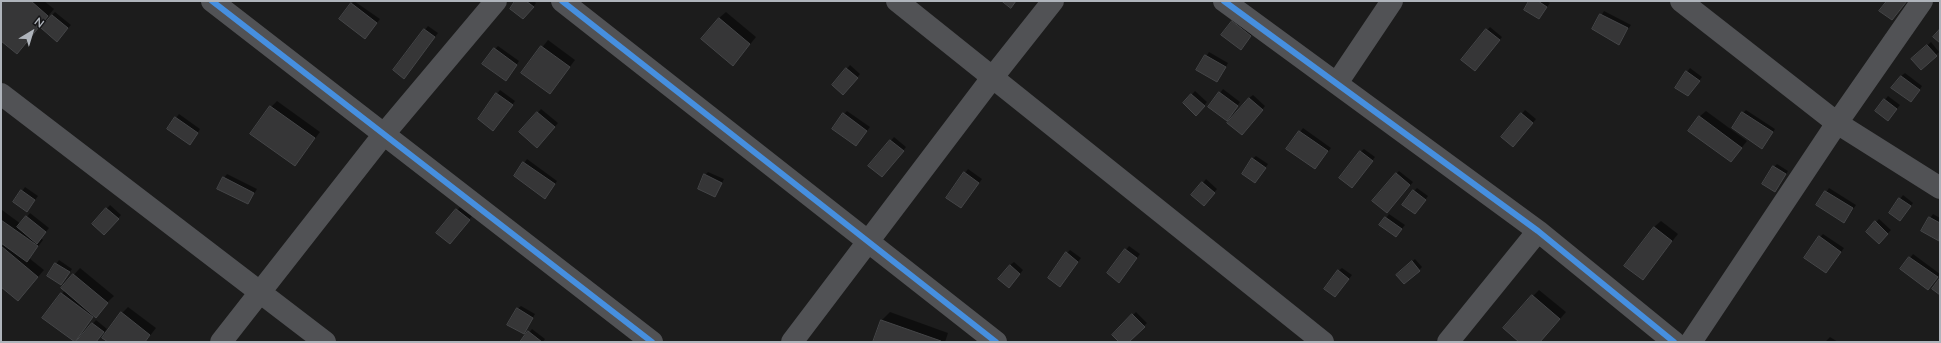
<!DOCTYPE html>
<style>
body{margin:0}
#map{position:relative;width:1941px;height:343px;overflow:hidden;background:#1c1c1c;font-family:Lato,sans-serif}
canvas{display:block}
.frame{position:absolute;inset:0;border:2px solid #afb4bb;pointer-events:none}
.north{position:absolute;left:12px;top:12px;width:40px;height:40px;-webkit-text-stroke:3px #161618;paint-order:stroke;rotate:38deg;font-size:11px;font-weight:700;line-height:16px;text-align:center;color:#afb4bb}
.north::after{content:'';display:block;margin:auto;width:14px;height:18px;background:#afb4bb;clip-path:polygon(50% 0,100% 100%,50% 72%,0 100%)}
</style>
<div id="map">
<canvas width="1941" height="343"></canvas>
<div class="frame"></div>
<div class="north">N</div>
</div>
<script>
const ctx = document.querySelector('canvas').getContext('2d');
ctx.lineJoin = 'round';
function paint(path, color) {
  ctx.fillStyle = color;
  ctx.fill(path, 'evenodd');
}
function stroke(path, color, width, dash) {
  ctx.strokeStyle = color;
  ctx.lineWidth = width;
  ctx.lineCap = dash ? 'butt' : 'round';
  ctx.setLineDash(dash || []);
  ctx.stroke(path);
}
paint(new Path2D(`
 M1,1h43l10,8 -31,37 -22,-7z
 M354,1l26,18 -12,15 -17,-30z
 M517,1h17l2,2 -9,12z
 M1530,1h16l4,2 -11,15z
 M1604,11l27,14 -12,18 -26,-14z
 M55,12l16,13 -11,12 -8,-22z
 M726,12l30,25 -17,21 -20,-40z
 M1236,19l18,13 -10,13 -12,-23z
 M428,26l10,7 -31,41 -13,-4z
 M1490,27l12,10 -24,29 9,-36z
 M548,40l27,20 -25,33 -28,-20z
 M1931,42l8,10 -18,16 -5,-12z
 M498,46l21,15 -10,15 -14,-27z
 M1209,52l19,11 -8,14 -22,-8z
 M850,65l10,9 -13,16 -14,-5z
 M1690,68l12,9 -14,18 -1,-23z
 M1905,73l17,13 -8,12 -13,-22z
 M1223,89l17,13 -10,14 -10,-23z
 M500,90l15,11 -18,25v-32z
 M1195,91l12,11 -11,12 -12,-11z
 M1253,95l12,11 -20,25 4,-33z
 M1888,96l12,9 -9,11 -14,-6z
 M277,101l43,31 -25,33 -24,-58z
 M541,109l17,14 -17,20 -20,-11z
 M1525,110l11,9 -20,24 -14,-6z
 M1746,110l29,19 -13,19 -19,-35z
 M847,111l23,16 -11,14 -15,-27z
 M1706,111l41,30 -16,20 -32,-44z
 M179,114l21,15 -7,11 -25,-12z
 M1303,128l28,20 -16,20 -27,-20z
 M894,137l12,10 -21,26 -16,-7z
 M1364,149l11,8 -23,30 8,-35z
 M1256,156l12,8 -13,18 -3,-23z
 M527,159l30,22 -9,13 -33,-18z
 M1777,164l11,7 -13,20 -1,-24z
 M968,169l14,10 -21,28 -14,-10z
 M1399,171l14,11 -23,27 6,-35z
 M708,172l16,7 -9,17 -10,-21z
 M227,174l30,15 -9,14 -24,-25z
 M1206,179l11,10 -10,12 -4,-18z
 M25,187l13,9 -11,15 -13,-9z
 M1417,188l11,8 -10,14 -4,-19z
 M1829,188l27,17 -9,13 -29,-13z
 M1903,195l10,8 -13,17 -10,-7z
 M110,205l11,10 -14,16 -14,-7z
 M460,207l12,9 -19,23 -15,-6z
 M2,210l19,14 9,-11 19,15 -8,10 2,2 -14,18 15,12 -26,30 -17,-14v-39l3,-3 -3,-2z
 M1389,214l16,11 -9,11 -15,-11z
 M1933,214l7,4 -1,22 -17,-10z
 M1879,219l12,11 -12,12 -12,-10z
 M1661,221l17,13 -35,44 11,-51z
 M1823,234l21,14 -18,24 -6,-35z
 M1129,246l11,8 -18,24 4,-28z
 M1070,250l11,8 -21,27 7,-32z
 M1913,254l27,20 -9,11 -29,-16z
 M1415,259l7,8 -3,3 -19,2z
 M59,260l13,9 -11,15 -13,-8z
 M1014,262l9,8 -11,14 -2,-19z
 M80,268l34,28 -20,19 -19,25 -13,-46 3,-4 -3,-2z
 M1342,268l10,7 -14,18v-22z
 M1539,290l27,22 -26,30h-19l12,-46z
 M521,306l14,8 -11,19 -7,-24z
 M128,307l28,21 -11,14h-36l13,-29z
 M890,312l58,21 -3,9h-71l8,-22z
 M1136,312l11,11 -19,19h-8l-7,-7z
 M96,320l11,9 -12,13h-18z
 M532,329l13,10 -2,3h-22z
 M1830,337l8,5h-13z`), '#0007');
const building = new Path2D(`
 M1,1h30l17,15 -31,38 -16,-13z
 M515,1h11l8,6 -11,12 -13,-10z
 M1002,1h14l-5,7z
 M1529,1h9l9,6 -8,12 -15,-9z
 M1887,1h20l-15,19 -13,-9z
 M351,3l26,20 -12,16 -26,-20z
 M1600,14l28,14 -9,17 -27,-16z
 M52,15l16,13 -11,14 -16,-14z
 M719,18l31,26 -17,22 -32,-27z
 M1232,21l19,15 -10,14 -20,-15z
 M424,29l11,8 -31,42 -11,-9z
 M1486,29l14,11 -25,31 -14,-11z
 M1940,29v14l-7,-6z
 M1927,45l10,11 -16,14 -10,-11z
 M541,46l29,21 -20,27 -29,-21z
 M494,48l23,17 -11,16 -24,-17z
 M1205,55l21,12 -9,15 -21,-12z
 M846,68l12,10 -15,17 -11,-10z
 M1686,71l14,10 -12,15 -13,-8z
 M1901,76l19,14 -9,12 -20,-14z
 M1219,92l19,14 -11,15 -19,-14z
 M496,93l17,12 -20,26 -15,-12z
 M1191,94l14,12 -9,10 -13,-13z
 M1249,98l14,12 -21,25 -15,-12z
 M1884,99l13,10 -9,12 -13,-10z
 M270,106l45,32 -20,28 -45,-32z
 M537,112l18,15 -18,21 -18,-16z
 M1742,112l31,20 -11,17 -30,-21z
 M843,113l24,18 -11,15 -24,-17z
 M1521,113l12,10 -20,24 -12,-10z
 M1699,116l43,32 -11,14 -43,-31z
 M175,117l23,16 -8,12 -23,-16z
 M1299,131l29,20 -13,18 -29,-20z
 M890,140l14,11 -22,26 -14,-11z
 M1360,151l13,10 -21,27 -13,-10z
 M1252,158l14,10 -11,15 -13,-9z
 M523,162l32,22 -10,15 -31,-23z
 M1773,166l13,8 -11,18 -13,-8z
 M964,172l15,11 -18,25 -15,-10z
 M1396,173l14,12 -23,28 -15,-12z
 M704,174l18,9 -7,14 -17,-8z
 M223,177l31,16 -6,11 -31,-15z
 M1202,182l13,11 -11,13 -13,-11z
 M21,190l14,10 -8,12 -14,-10z
 M1413,190l13,10 -11,14 -13,-9z
 M1825,191l28,17 -9,15 -28,-18z
 M1899,198l12,8 -11,15 -11,-8z
 M106,208l13,11 -15,16 -12,-11z
 M456,209l14,11 -20,24 -14,-11z
 M26,216l20,16 -9,12 -20,-17z
 M1385,217l17,12 -6,8 -17,-12z
 M1929,217l11,6 -1,18 -18,-10z
 M1,220l37,26 -11,16 -26,-19z
 M1875,221l13,13 -9,10 -13,-12z
 M1654,227l18,14 -29,39 -19,-14z
 M1819,236l22,16 -15,21 -22,-15z
 M1,246l37,31 -20,24 -17,-14z
 M1125,249l12,9 -18,25 -12,-10z
 M1066,252l12,10 -18,25 -12,-9z
 M1909,257l29,20 -10,13 -28,-21z
 M1412,261l8,10 -16,13 -8,-9z
 M55,263l15,9 -9,13 -14,-9z
 M1010,265l10,9 -11,14 -11,-9z
 M1338,270l11,9 -14,18 -11,-8z
 M73,274l35,29 -12,15 -35,-30z
 M1940,278v17l-8,-6z
 M61,293l32,24 -18,25 -33,-24z
 M1532,295l28,24 -20,23h-21l-16,-14z
 M517,308l16,10 -9,16 -17,-9z
 M121,312l29,23 -5,7h-37l-6,-4z
 M1132,314l13,13 -16,15h-10l-7,-7z
 M881,320l60,21v1h-68z
 M92,323l12,9 -8,10h-20z
 M528,331l14,11h-22z`);
paint(building, '#363637');
stroke(building, '#454648', 1);
stroke(new Path2D(`
 M212,1l440,341
 M562,1l434,341
 M897,1l426,341
 M1224,1l314,230 136,111
 M1681,1l156,122 103,65
 M1337,83l55,-82
 M1,94l324,248
 M221,342l163,-208 112,-133
 M792,342l200,-264 61,-77
 M1448,342l90,-111
 M1691,342l146,-219 85,-122`), '#515255', 22);
stroke(new Path2D(`
 M212,1l440,341
 M562,1l434,341
 M1224,1l314,230 136,111`), '#468fdf', 6);
</script>
